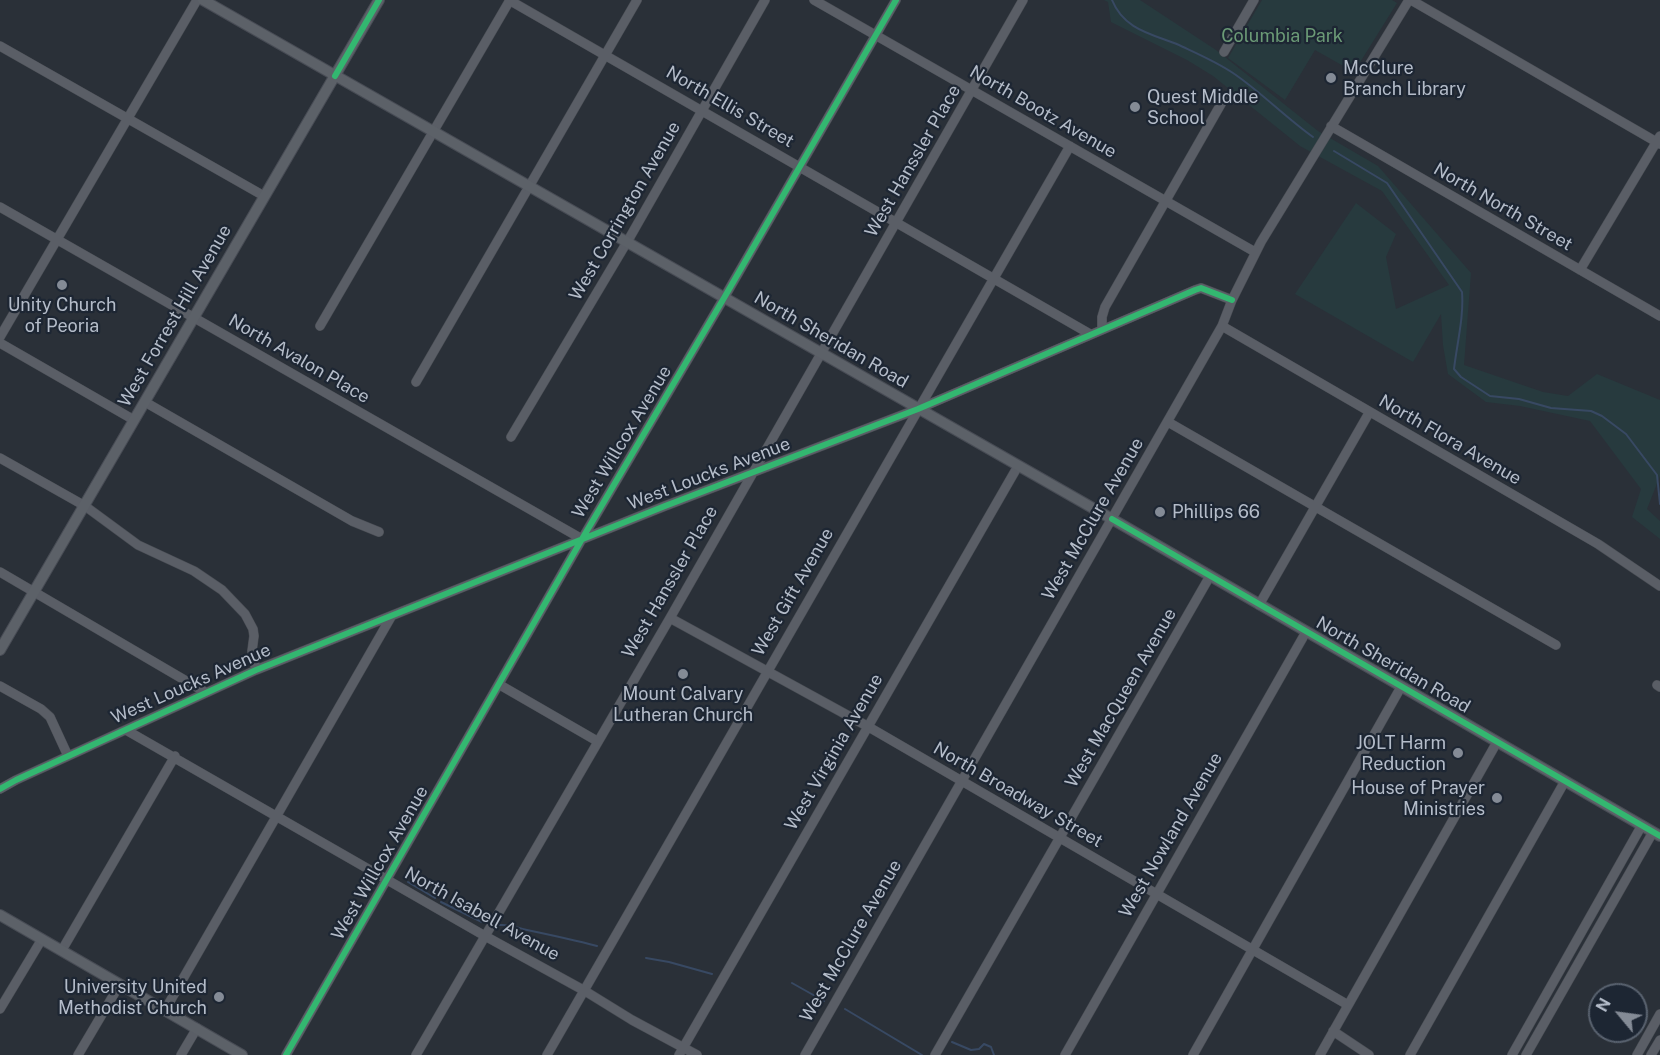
<!DOCTYPE html>
<style>
body{margin:0}
#map{position:relative;width:1660px;height:1055px;overflow:hidden;background:#2a3038;font-family:"Public Sans",sans-serif}
canvas{display:block}
.north{position:absolute;left:1588px;top:983px;width:60px;height:60px;box-sizing:border-box;background:#1d2633;border:2px solid #59626f;border-radius:50%;rotate:299deg;font-size:16px;font-weight:700;line-height:24px;text-align:center;color:#b4bcc9}
.north::after{content:'';display:block;margin:auto;width:21px;height:27px;background:#848b96;clip-path:polygon(50% 0,100% 100%,50% 72%,0 100%)}
</style>
<div id="map">
<canvas width="1660" height="1055"></canvas>
<div class="north">N</div>
</div>
<script>
const ctx = document.querySelector('canvas').getContext('2d');
ctx.lineJoin = 'round';
function paint(path, color) {
  ctx.fillStyle = color;
  ctx.fill(path, 'evenodd');
}
function stroke(path, color, width, dash) {
  ctx.strokeStyle = color;
  ctx.lineWidth = width;
  ctx.lineCap = dash ? 'butt' : 'round';
  ctx.setLineDash(dash || []);
  ctx.stroke(path);
}
function drawText(font, color, halo, rows, align = 'center') {
  ctx.font = font + ' "Public Sans",sans-serif';
  ctx.lineWidth = 4.5;
  ctx.setLineDash([]);
  ctx.textBaseline = 'middle';
  ctx.strokeStyle = halo;
  ctx.fillStyle = color;
  for (const [text, x, y, turn = 0] of rows) {
    ctx.save();
    ctx.translate(x, y);
    ctx.rotate((+turn || 0) * Math.PI / 180);
    ctx.textAlign = isNaN(turn) ? turn : align;
    if (halo) ctx.strokeText(text, 0, 0);
    ctx.fillText(text, 0, 0);
    ctx.restore();
  }
}
paint(new Path2D(`
 M1104,0h36l76,50 102,81 60,35 93,107 -7,92 79,27 25,4 29,-22 63,26v76l-13,33 13,12v18l-28,-22 9,-28 -51,-68 -70,-15 -34,-4 -38,-28 -5,-29 -2,-31 -28,48 -118,-68 61,-91 40,31 -10,23 10,52 53,-24 -67,-94 -82,-45 -87,-70 -26,-16 -76,-38 -3,-20z
 M1262,0h130l5,3 -43,69 -39,-22 -30,50 -57,-42z`), '#273a3e');
stroke(new Path2D(`
 M1112,0c12,30 40,34 67,45 17,8 38,17 54,28 28,19 52,44 80,64
 M1334,151l53,32 75,109c2,25 -5,51 -8,77l7,8 29,19 29,3 32,9 40,3 11,5 24,18 31,41 3,29
 M408,882l27,16
 M441,902l41,20
 M500,925c13,-1 16,3 27,5 24,5 47,10 70,16
 M646,958l23,4 43,12
 M792,983l32,18
 M845,1009l77,46
 M952,1042l19,8 8,-1 5,-5 7,3 3,8`), '#384963', 2);
const minor = new Path2D(`
 M509,0l581,334
 M814,0l441,252
 M1411,0l249,144
 M0,46l264,150
 M1224,52l30,-52
 M1331,126l329,190
 M0,207l582,332
 M1580,270l80,-134
 M320,326l190,-326
 M1222,326l376,218 62,42
 M1102,329v-12l3,-10 120,-210
 M0,337l197,-337
 M0,343l134,77
 M416,382l221,-382
 M145,402l207,119 27,11
 M1168,422l388,223
 M511,437l119,-200 135,-237
 M0,458l85,48 53,39 56,26 28,19 23,24 8,15 1,7 -2,15 4,19
 M0,572l205,120
 M1259,605l110,-192
 M670,618l197,108 481,279
 M500,685l97,56
 M1657,685l3,2
 M0,686l41,23 9,8 18,39
 M126,730l359,206 100,55 47,29 65,35
 M0,789l16,-9 240,-110 409,-164 253,-97 277,-119 6,-2 31,12
 M62,950l113,-194
 M0,1009l42,-70
 M165,1010l226,-393
 M1333,1031l36,24
 M78,1055l42,-71
 M181,1055l16,-27
 M286,1055l296,-516 142,-241 172,-298
 M416,1055l254,-437 353,-618
 M547,1055l523,-909
 M679,1055l339,-589
 M805,1055l417,-729 10,-26 29,-58 148,-242
 M935,1055l275,-479
 M1065,1055l241,-423
 M1193,1055l208,-368
 M1320,1055l177,-313
 M1410,1055l155,-274
 M1512,1055l130,-230
 M1526,1055l127,-223
 M1637,1055l23,-41
 M1651,1055l9,-15`);
const major = new Path2D(`
 M203,0l909,519 548,317
 M0,650l379,-650
 M0,915l242,140`);
stroke(minor, '#484c53', 10);
stroke(major, '#484c55', 12);
stroke(minor, '#5a5e66', 9);
stroke(major, '#5c6168', 10);
stroke(new Path2D(`
 M335,76l44,-76
 M1112,519l548,317
 M0,789l16,-9 240,-110 409,-164 253,-97 277,-119 6,-2 31,12
 M286,1055l296,-516 142,-241 172,-298`), '#33b770', 6);
for (const [x, y, r, color] of [
 [1331,78,6,"#848b96"],
 [1135,107,6,"#848b96"],
 [62,285,6,"#848b96"],
 [1160,512,6,"#848b96"],
 [683,674,6,"#848b96"],
 [1458,753,6,"#848b96"],
 [1497,798,6,"#848b96"],
 [219,997,6,"#848b96"]
]) {
  const dot = new Path2D();
  dot.arc(x, y, r, 0, 2 * Math.PI);
  ctx.fillStyle = color;
  ctx.fill(dot);
  stroke(dot, '#1d2633', 2);
}
drawText('18px', '#6b9a76', '#1d2633', [
 ["Columbia Park",1282,36]
]);
drawText('18px', '#b4bcc9', '#1d2633', [
 ["McClure",1343,68],
 ["Branch Library",1343,89],
 ["Quest Middle",1147,97],
 ["School",1147,118],
 ["Unity Church",62,305,"center"],
 ["of Peoria",62,326,"center"],
 ["Phillips 66",1172,512],
 ["Mount Calvary",683,694,"center"],
 ["Lutheran Church",683,715,"center"],
 ["JOLT Harm",1446,743,"right"],
 ["Reduction",1446,764,"right"],
 ["House of Prayer",1485,788,"right"],
 ["Ministries",1485,809,"right"],
 ["University United",207,987,"right"],
 ["Methodist Church",207,1008,"right"]
], 'left');
drawText('18px', '#b4bcc9', '#1d2633', [
 ["North Ellis Street",730,107,30],
 ["North Bootz Avenue",1043,112,30],
 ["West Hanssler Place",913,161,-60],
 ["North North Street",1503,207,30],
 ["West Corrington Avenue",625,211,-60],
 ["West Forrest Hill Avenue",175,316,-60],
 ["North Sheridan Road",831,340,30],
 ["North Avalon Place",299,359,30],
 ["North Flora Avenue",1450,440,30],
 ["West Willcox Avenue",622,442,-59],
 ["West Loucks Avenue",709,474,-21],
 ["West McClure Avenue",1093,519,-60],
 ["West Hanssler Place",670,582,-60],
 ["West Gift Avenue",793,592,-60],
 ["North Sheridan Road",1393,665,30],
 ["West Loucks Avenue",191,684,-24],
 ["West MacQueen Avenue",1121,698,-60],
 ["West Virginia Avenue",834,752,-60],
 ["North Broadway Street",1018,795,30],
 ["West Nowland Avenue",1171,835,-60],
 ["West Willcox Avenue",380,863,-60],
 ["North Isabell Avenue",482,914,29],
 ["West McClure Avenue",851,941,-60]
]);
</script>
